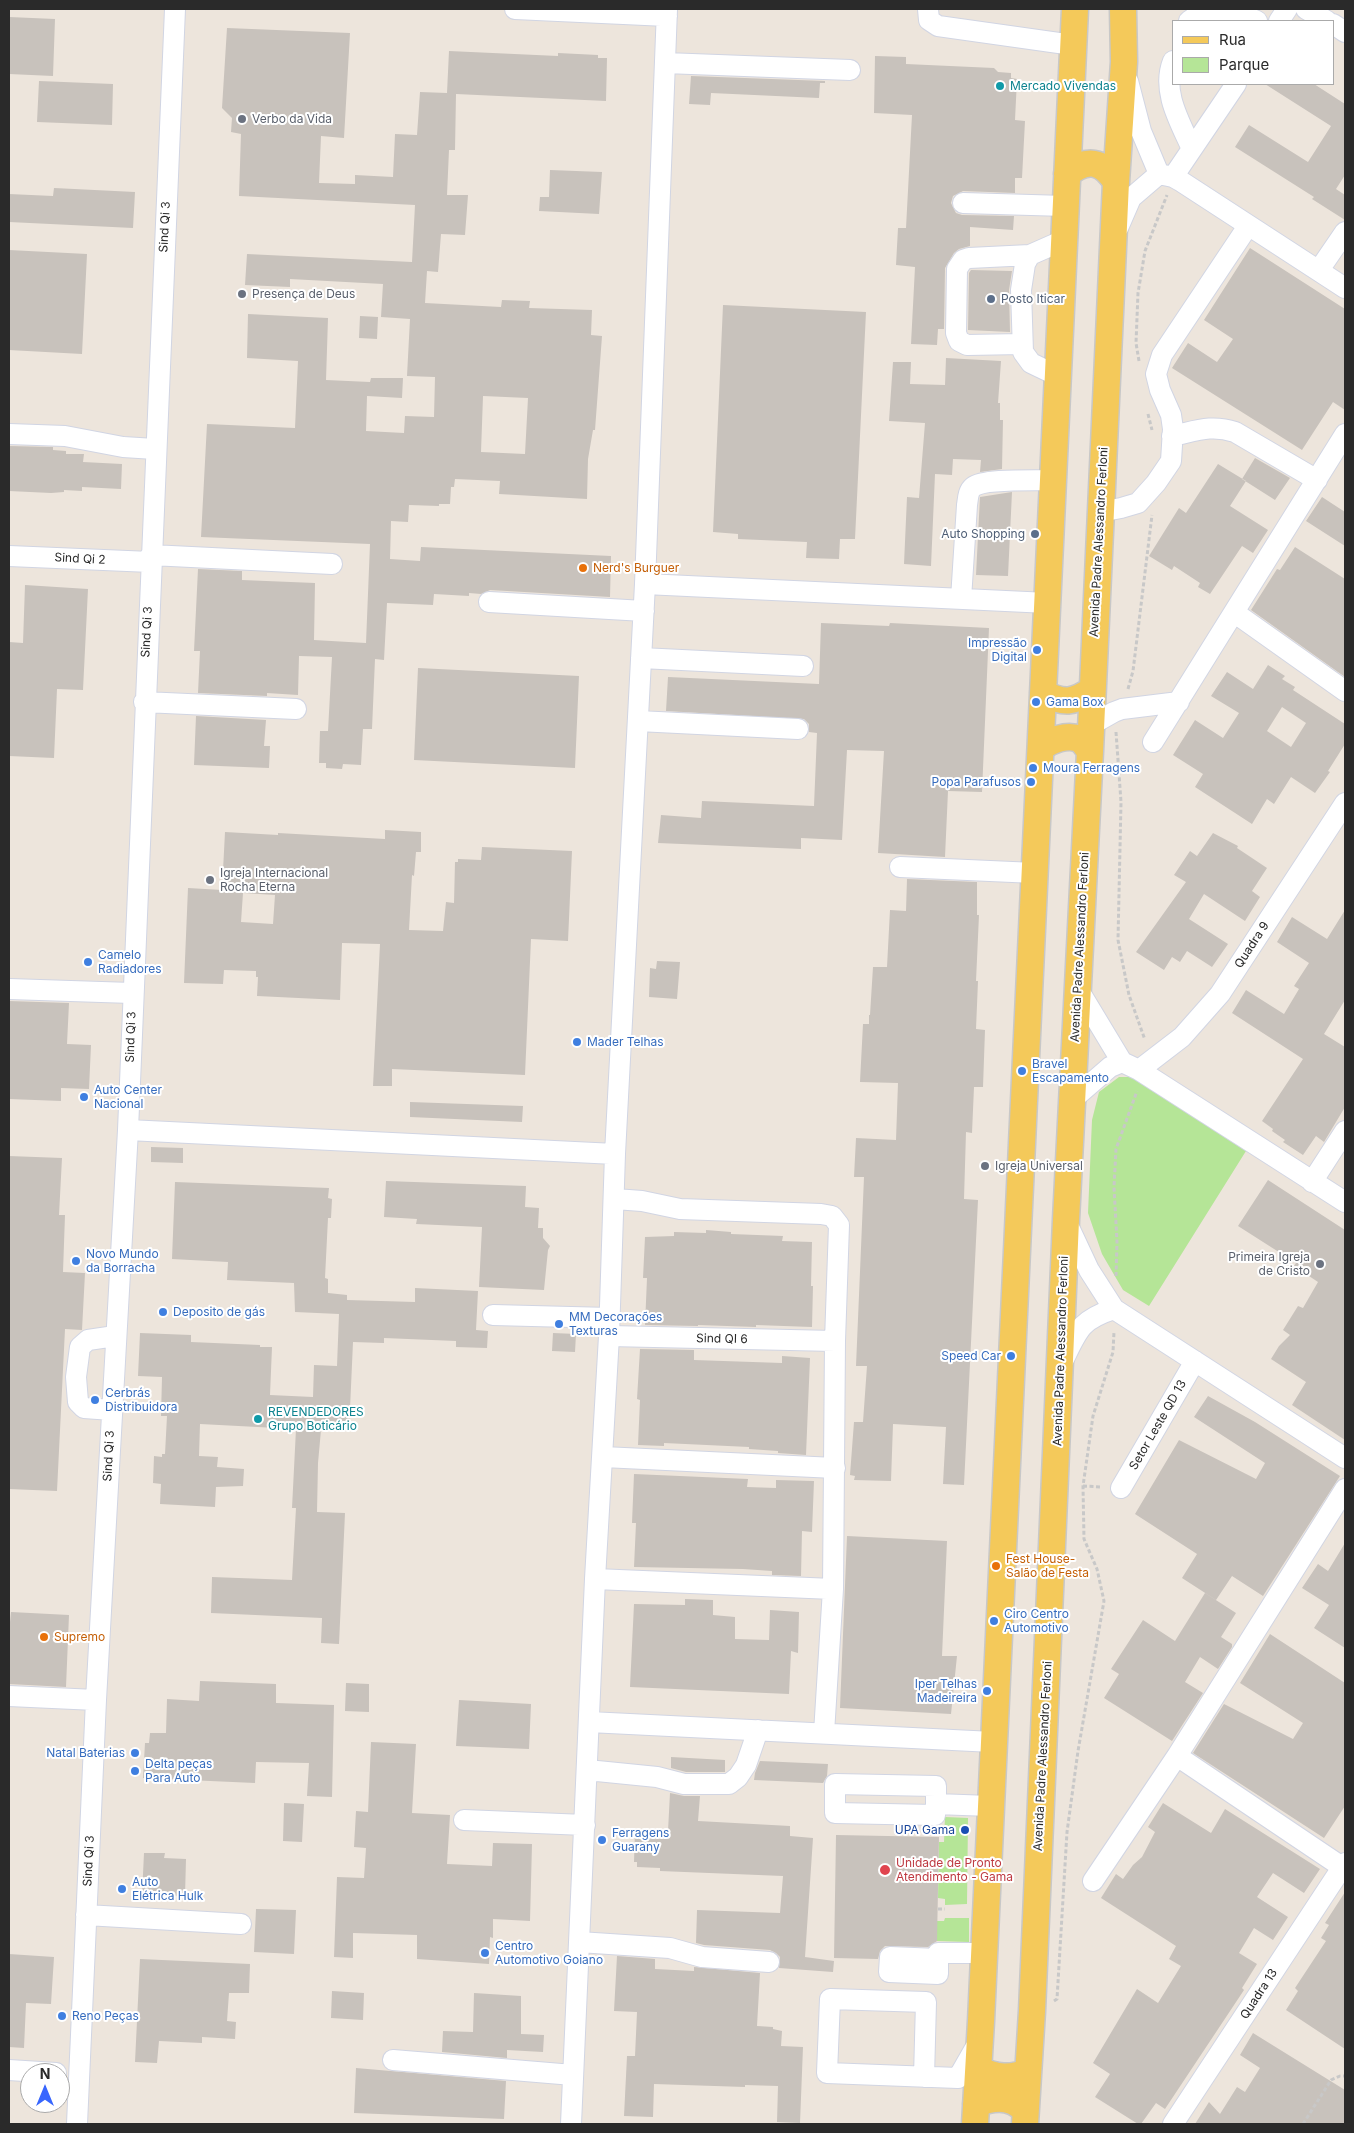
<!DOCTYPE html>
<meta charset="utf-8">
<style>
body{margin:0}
#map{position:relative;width:1354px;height:2133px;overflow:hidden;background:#ede5dc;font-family:Inter,sans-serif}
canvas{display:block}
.frame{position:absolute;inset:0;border:10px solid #2a2a2a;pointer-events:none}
.legend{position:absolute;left:1172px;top:20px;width:162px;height:65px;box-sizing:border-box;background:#fff;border:1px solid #aaa;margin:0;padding:6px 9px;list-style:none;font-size:15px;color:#2a2a2a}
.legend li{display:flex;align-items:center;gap:10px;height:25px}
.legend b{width:25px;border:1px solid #aaa}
.north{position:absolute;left:20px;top:2063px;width:50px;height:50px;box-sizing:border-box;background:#fff;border:1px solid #aaa;border-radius:50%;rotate:0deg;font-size:14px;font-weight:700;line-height:20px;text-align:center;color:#2a2a2a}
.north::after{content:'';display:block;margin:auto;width:18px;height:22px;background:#3866fe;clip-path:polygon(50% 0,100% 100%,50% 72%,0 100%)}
</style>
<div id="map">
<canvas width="1354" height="2133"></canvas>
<div class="frame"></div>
<ul class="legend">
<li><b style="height:6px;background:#f4c95a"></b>Rua</li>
<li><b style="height:14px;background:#b5e597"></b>Parque</li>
</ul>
<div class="north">N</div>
</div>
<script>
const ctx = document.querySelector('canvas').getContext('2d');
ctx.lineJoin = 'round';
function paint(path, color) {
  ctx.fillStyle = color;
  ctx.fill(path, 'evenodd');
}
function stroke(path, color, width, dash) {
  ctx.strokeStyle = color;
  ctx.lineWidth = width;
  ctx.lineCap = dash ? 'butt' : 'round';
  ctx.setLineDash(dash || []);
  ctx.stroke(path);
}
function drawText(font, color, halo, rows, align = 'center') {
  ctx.font = font + ' Inter,sans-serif';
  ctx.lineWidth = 4;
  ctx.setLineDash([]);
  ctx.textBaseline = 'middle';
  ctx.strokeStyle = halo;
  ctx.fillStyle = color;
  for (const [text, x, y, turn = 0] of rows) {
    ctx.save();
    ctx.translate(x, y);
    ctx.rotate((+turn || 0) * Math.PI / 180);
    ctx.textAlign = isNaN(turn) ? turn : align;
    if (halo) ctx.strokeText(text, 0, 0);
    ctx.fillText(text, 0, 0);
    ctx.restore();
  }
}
paint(new Path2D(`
 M1119,1077h13l114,74 -97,155 -26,-16 -21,-36 -14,-41 4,-93 7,-28z
 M945,1817l23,1 -1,86 -22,1v-6l-7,-1 1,-56h5z
 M945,1918h24v24l-32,-1v-20h7z`), '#b5e597');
paint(new Path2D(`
 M9,17l46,2 -2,57 -44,-2z
 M227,28l123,5 -6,105 -23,-2 -2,47 36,1v-9l38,2 2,-43 22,1 3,-43 27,1 2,-42 109,5v-3l40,2v3h9l-1,43 -150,-7 -1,56h-6l-2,45h21l-3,40 -24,-1 -3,38 -11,-1 -2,32 76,4 1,-7 28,1 -1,7 63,2 -1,25 11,1 -7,94h-2l-5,29 -1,40 -88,-5 1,-13 -45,-2 -1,8h-3l-1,17h-11v2l-30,-1 -1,17 -17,-1 -1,38 30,2 1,-14 190,9 -1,41 -120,-7 -9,4 -12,-1v3l-35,-2 -1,11 -46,-2 -3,57 -9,-1 -3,70h-9l-2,36 -18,-1 -1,5 -16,-1v-5h-7l1,-32h8l4,-74 -33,-1 -1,39 -31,-2v3l-69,-3 2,-42h-6l4,-82 44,2v9l73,3 -1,57 52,3 4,-99 -169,-7 6,-113 88,4 3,-67 -51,-3 1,-44 80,4 -2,62 44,2 1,-4h32l-1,20 -35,-2 -1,35 38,2 1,-17 29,1 1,-40 -28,-1 3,-57 -29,-2 2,-33 -93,-5v8l-45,-2 2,-31 165,8 3,-57 -176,-9 2,-62 -10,-2 1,-14 -10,-10zM483,396l45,2 -3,56 -44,-2z
 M875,56l31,1v7l88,4 4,4 13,1v5l6,1 -2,41 10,1 -3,57h-7v15l-52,-2 -10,5 -2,7 5,10 6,2 52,1 -1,14 -43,-3v19l-11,3 -5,4 -9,15 -1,61h-6l-1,16 -26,-1 4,-77 -19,-2 2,-37h8l6,-113 -38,-2z
 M691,76l134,5v2h-5l-1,15 -108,-5 -1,12 -21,-1z
 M39,81l74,3 -1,41 -75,-3z
 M1265,84h49l31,20v71l-9,14 9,6v25l-33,-21 2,-2 -79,-50 14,-22 59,37 23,-36z
 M550,170l52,2 -3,42 -60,-3 1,-14h9z
 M54,188l81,4 -2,36 -124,-6v-28l44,2z
 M1250,248l95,61v101l-12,-8 -31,48 -130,-82 16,-25 29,19 16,-23 -29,-19z
 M9,250l78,4 -5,100 -73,-4z
 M971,270l41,1 -3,19 1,42 -42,-2 1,-57z
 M723,305l143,7 -11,227h-15l-1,20 -33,-1 1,-16 -69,-3v-5l-25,-2z
 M360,316l18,1 -1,22 -18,-1z
 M946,358l55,3 -3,42h2v17h3l-1,49 -22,3 1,-12 -28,-1 -1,16 -17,-1 -4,92 -27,-2 3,-67 12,1 6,-75 -36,-2 4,-59h18l-1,22 35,1z
 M9,446l44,1v3l13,1v3h18l-1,8 39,2 -1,25 -39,-2v4l-18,-1v2l-13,1 -42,-2z
 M1255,458l35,20 -15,22 -33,-21z
 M1218,464l28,17 -16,25 38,24 -15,23 -11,-7 -32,48 -12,-7 2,-4 -26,-17 -2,4 -23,-14 30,-48 7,5z
 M1012,492l-4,84 -32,-1 4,-78z
 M1322,497l23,15v34l-39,-25z
 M1295,547l50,32v98l-94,-67 26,-41 3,1z
 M25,585l63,4 -5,101 -26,-1 -3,69 -45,-2v-114l14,1z
 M821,623l68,3 1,-3 99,5 -7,164 -34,-1 -3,66 -67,-4 6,-102 -37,-1 -5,90 -41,-2v11l-143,-6 3,-28 40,3 1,-17 112,5 3,-73 -8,-1v-8l-5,-5 -138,-8 2,-34 151,7z
 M1268,665l17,11 -3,3 13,8 -2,3 52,34v20l-17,27 2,1 -15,21 -24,-16 -17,27 -7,-5 -15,25 -57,-37 8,-13 -30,-19 22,-35 28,18 16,-25 -28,-17 16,-24 26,17zM1282,707l24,16 -15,24 -24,-16z
 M418,668l161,8 -4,92 -161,-8z
 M196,716l70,4 -2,26h6l-1,22 -75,-3z
 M385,830l36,2v20h-5l-2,24 -2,-1 -3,55 34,1 3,-29 8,1 1,-41h3v-3l23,1 1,-13 90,4 -4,90 -37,-2 -6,136 -133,-6v17h-19l7,-142 -38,-1 -2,57 -83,-4 1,-19h-2v-6l-32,-1 -1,14 -39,-1 4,-95 34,2 3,-58 53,3v-2l107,6zM243,893l32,2 -2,29 -32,-2z
 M1213,833l25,13 -1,2 30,20 -15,23 8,6 -15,24 -41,-27 -15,25 39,25 -16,23 -25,-16 -7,11 -8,-5 -8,13 -28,-18 50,-70 -12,-7 16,-24 7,5z
 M907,879l70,3v33h2l-3,66h2l-2,48 9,1 -2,57h-9l-2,46 -6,-1 -2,67 14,1 -14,285 -21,-1 3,-57 -53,-3 -2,57 -37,-1 1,-4 -5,-1 4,-53h9l4,-56h-11l8,-189h-10l2,-39 40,2 2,-57 -38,-1 3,-58h6v-9h1l3,-48h14l3,-57 16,1z
 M1345,910v90l-21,34 21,13v60l-21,35 -8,-6 -13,19 -20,-13 2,-2 -13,-9 1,-2 -11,-8 41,-62 -71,-46 14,-23 38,24 15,-25 -5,-3 15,-23 -32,-21 15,-25 35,22z
 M657,961l23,1 -3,37 -28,-2 1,-29 6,1z
 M9,1001l60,2 -2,41 24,1 -2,44 -28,-1v13l-52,-2z
 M410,1102l113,4 -1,16 -112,-5z
 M151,1147l32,1v15l-32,-1z
 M9,1156l53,2 -3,57h6l-2,57 22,1 -3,57 -17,-1 -8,162 -48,-2z
 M1268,1180l77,50v210l-53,-35 14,-23 -35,-23 8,-13 11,-11 -7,-5 15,-24 5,2 15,-26 -24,-16 2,-3 -58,-37z
 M386,1181l140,5 -1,21 14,1 -1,20h5v10l7,8 -2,4 -4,40 -65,-3 3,-60 -66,-3 1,-5 -33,-2z
 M175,1182l154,6 -1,10 4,1 -1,19h-3l-3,60 3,1v14l19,2v5l68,2v-14l63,3 -2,39 12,1 -1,17 -31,-1v-6l-72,-3v5l-31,-1 -4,89 -28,-1 -3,33 -1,49 28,1 -6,131 -18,-1 1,-25 -111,-5 1,-36 80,3 4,-72h-4l4,-79 -96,-5 -1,32 19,1 -1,10 27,2 -1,17 -27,1 -1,20 -55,-3 1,-20 -8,-1 1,-27 8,1v-3h3l2,-38h-6l1,-39 -24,-1 2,-43 51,2v7l69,3v2h12l-2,48 43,2 1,-32 23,1 2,-52 -44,-2 -1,-29 -67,-3 1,-18 -56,-3z
 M706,1230l25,2v2l52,2 -1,5 30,1 -1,44h2l-1,41 -56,-2v2l-58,-2v1l-53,-1 2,-47h-4l2,-41 29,-1v-4l32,1z
 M553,1333l23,1 -1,18 -23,-1z
 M640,1349l54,1v10l88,3v-7l28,2 -4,97 -28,-2v-2l-29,-2v-2l-85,-4v3l-26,-1 2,-45 -3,-1z
 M1208,1396l47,26 85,54 -77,120 -31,-20 -16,24 -34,-22 15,-24 -62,-40 44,-74 77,39 9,-16 -71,-46z
 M634,1474l114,5 -1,8 29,1v-8l38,1 -2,51 -10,-1 -1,45 -29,-1v-4l-29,-2 -109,-2 2,-44h-4z
 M847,1536l100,5 -5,115h15l-6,58 -111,-6z
 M1345,1543v105l-31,-20 15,-23 -27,-17 16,-24 10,7z
 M1205,1593l31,20 -15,24 11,7v3l-14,22 -18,-12 -15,25 18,11 -31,48 -68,-43 15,-24 -8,-5 32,-49 32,21z
 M685,1599l28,1v15l22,2v22l34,1 1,-30 29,2 -1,41 -7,-2 -2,43 -159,-7 4,-83 51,1z
 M11,1612l58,3 -3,72 -57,-3v-52z
 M1270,1634l75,49v123l-21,32 -131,-85 31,-49 69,35 10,-16 -63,-40z
 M200,1681l76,3v19l58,2 -2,92 -25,-1 2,-33 -53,-1 -1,21 -112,-5 2,-35h4l1,-10h16l1,-34 32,2z
 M346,1683l23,1v28l-24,-1z
 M459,1700l72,4 -2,45 -73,-3z
 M371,1742l45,2 -4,69 38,2 -3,49 45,2 1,-23 39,1 -2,77 -37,-2v19l-3,-1 -1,27 -72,-5v-24l-64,-2v25l-19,-1 3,-80 27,1 2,-30 -12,-1 2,-36 12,1z
 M671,1757l54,3v12h-39l-15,-4z
 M760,1761l68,3 -1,12 -4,7 -69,-3 1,-7z
 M670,1793l14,3h16l-2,25 92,5v10l23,2 -8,119 29,4 -1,11 -54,-4 1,-11 -4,-4 -6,-3 -66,-5 -8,-2 1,-33 83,3 3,-37 -123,-5v-3l-23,-1v-5h-3l1,-33 33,2z
 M284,1803l20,1 -2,38 -19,-1z
 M1163,1803l48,30 14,-24 95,60 -16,24 -31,-20 -16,24 31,20 -15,23 -19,-12 -15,25 18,11 -15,24 2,2 -79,119 -9,-6 -15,21h-3l-43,-27 15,-23 -17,-11 44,-74 21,14 23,-37 -12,-7 7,-13 -75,-48 15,-24 7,5 10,-14 9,-8 13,-25 -7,-5z
 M836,1835l103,2 -2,104 -9,6 -43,-1 -5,5 -2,8 -44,-1z
 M144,1853h21l-1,5 22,1 -1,37 -43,-1z
 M1345,1892v157l-59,-39 12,-19 -3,-3 31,-47 -5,-3 8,-13 -4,-2z
 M256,1909l40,1 -2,44 -40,-2z
 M9,1954l45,3 -3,47 -25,-1 -2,45 -15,-1z
 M617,1956l38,3v10l39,2v-4l66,6 -3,53 16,1v2l9,2 -1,15 22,1 -3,76 -23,-1 1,-36 -33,-1v2l-91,-3 -1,33 -29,-1 3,-60h8l2,-44 -23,-1z
 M140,1959l110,5 -1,29h-20l-2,28 9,1 -1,17 -33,-2v6l-43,-2 -2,22 -22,-1z
 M332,1991l32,2 -1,27 -32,-2z
 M474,1993l47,3v38l23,1 -1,17 -36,-2v8l-65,-6 1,-21 30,1z
 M1253,2033l92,57v34h-150l14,-22 11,12 17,-27 8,5 15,-24 -20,-13z
 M356,2068l150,13 -2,38 -150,-6z`), '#c8c2bc');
const minor = new Path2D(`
 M515,9l152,7
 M928,9l1,11 9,6 135,19
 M1306,9l21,12
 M1189,21l16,-11 31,2 21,9
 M1279,21l8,-12
 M1333,24l12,8
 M1173,61c-12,30 7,61 19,88
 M665,63l185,7
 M1128,81l13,50 18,43
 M1159,174l14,3 9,5 163,106
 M1173,177l63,-93
 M963,203l102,3
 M1118,228l13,-30 28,-24
 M1319,270l26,-38
 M1022,344l-55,1 -8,-4 -3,-8 1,-64 6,-9 6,-2 61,-3
 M1058,376l-27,-13 -8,-11 -2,-62 4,-26 5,-9 34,-15
 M9,434l56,2 58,11 32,2
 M1172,436c24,-5 39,-12 63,-4l82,48
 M1100,512l21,-4 17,-5 18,-20 15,-22 2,-32 -2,-14 -11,-25 -4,-16 6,-19 86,-129
 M151,555l181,9
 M9,556l142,6
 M645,584l403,19
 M961,599l6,-94c1,-6 1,-14 6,-18 12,-9 64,-6 80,-7
 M489,602l155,9
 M1235,613l110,78
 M641,658l162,8
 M144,702l152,7
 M638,721l160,8
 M1091,725l23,-13 8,-3 57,-7
 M1153,742l192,-308
 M900,867l135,6
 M9,989l123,4
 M1122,1062l17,8 206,132
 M1139,1070l43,-33 38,-43 125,-191
 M1072,1100l38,-33 12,-5 -44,-73
 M128,1130l487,24
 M1312,1182l33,-51
 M615,1199l27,2 38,8 141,5 11,2 7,9 -4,116 -2,248 -9,144
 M1114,1309l231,149
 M493,1315l117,3
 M609,1336l226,5
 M1063,1361c15,-31 17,-41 51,-52l-25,-39 -22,-47
 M112,1410l-28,-2 -6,-6 -2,-25 4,-30 8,-7 27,-4
 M603,1457l232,11
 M1121,1488l74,-127
 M595,1579l238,10
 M9,1696l87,4
 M589,1722l404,20
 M1177,1756l168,113
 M587,1770l70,7 27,7h45l9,-7 8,-12 12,-35
 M936,1804l-1,11 -100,-2v-29l101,2v18l54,2
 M464,1820l121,5
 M1093,1881l84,-125 168,-267
 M86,1915l155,9
 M579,1942l91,6 32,9 67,5
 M938,1959v15l-49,-2 1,-15 48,2v-6h46
 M393,2060l180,15
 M9,2070l47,3
 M924,2077l2,-75 -96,-3 -3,74 131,5 20,-35
 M77,2124l19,-424 32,-570 47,-1121
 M571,2124l24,-545 14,-243 6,-182 30,-570 22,-575
 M1173,2124l172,-261`);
const major = new Path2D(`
 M1067,174c20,-16 35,-14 49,8
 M1043,693c21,11 30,10 49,-3
 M1041,748c9,-8 26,-14 38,-9 4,2 8,8 11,12
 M979,2070c16,7 32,10 49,1
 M976,2104c17,-7 37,-9 49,7
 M975,2124l6,-103 94,-2012
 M1025,2124l7,-113 34,-791 24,-469 26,-569 8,-120 -1,-53`);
stroke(minor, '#d1d5e3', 22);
stroke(major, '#c8c8c8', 29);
stroke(new Path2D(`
 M1139,361l-3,-18 2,-50 7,-42 22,-56
 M1148,414l4,16
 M1128,689l5,-18 19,-156
 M1116,732l5,70 -3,138 11,55 16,45
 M1116,1276l1,-34 -3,-55 2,-38 21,-58
 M1083,1486l19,1
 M938,1909h7
 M1054,2001l3,-2 10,-167 11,-81 26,-150 -7,-32 -13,-30 -1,-53 10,-70 20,-64 1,-20
 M1303,2124l28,-44 9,-4h5`), '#c8c8c8', 3, [4, 2.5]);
stroke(minor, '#fff', 20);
stroke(major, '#f4c95a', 26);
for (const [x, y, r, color] of [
 [1000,86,5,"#0f9aa8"],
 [242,119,5,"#6b7280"],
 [242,294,5,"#6b7280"],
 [991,299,5,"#5c6f8a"],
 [1035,534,5,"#5c6f8a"],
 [583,568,5,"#e8710a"],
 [1037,650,5,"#3f7fe0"],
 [1036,702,5,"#3f7fe0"],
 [1033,768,5,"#3f7fe0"],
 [1031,782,5,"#3f7fe0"],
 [210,880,5,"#6b7280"],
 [88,962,5,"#3f7fe0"],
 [577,1042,5,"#3f7fe0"],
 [1022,1071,5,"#3f7fe0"],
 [84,1097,5,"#3f7fe0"],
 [985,1166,5,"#6b7280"],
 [76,1261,5,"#3f7fe0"],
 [1320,1264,5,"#6b7280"],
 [163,1312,5,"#3f7fe0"],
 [559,1324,5,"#3f7fe0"],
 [1011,1356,5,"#3f7fe0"],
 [95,1400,5,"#3f7fe0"],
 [258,1419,5,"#0f9aa8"],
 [996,1566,5,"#e8710a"],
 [994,1621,5,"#3f7fe0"],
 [44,1637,5,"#e8710a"],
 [987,1691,5,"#3f7fe0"],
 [135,1753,5,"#3f7fe0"],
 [135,1771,5,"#3f7fe0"],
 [965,1830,5,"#1a4fb4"],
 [602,1840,5,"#3f7fe0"],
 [885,1870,6,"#e0444e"],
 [122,1889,5,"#3f7fe0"],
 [485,1953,5,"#3f7fe0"],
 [62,2016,5,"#3f7fe0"]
]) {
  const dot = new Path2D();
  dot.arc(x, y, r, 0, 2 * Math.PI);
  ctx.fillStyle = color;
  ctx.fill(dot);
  stroke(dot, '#fff', 2);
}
drawText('12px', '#0d838f', '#fff', [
 ["Mercado Vivendas",1010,86],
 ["REVENDEDORES",268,1412],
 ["Grupo Boticário",268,1426]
], 'left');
drawText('12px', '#5b616d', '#fff', [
 ["Verbo da Vida",252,119],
 ["Presença de Deus",252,294],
 ["Igreja Internacional",220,873],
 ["Rocha Eterna",220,887],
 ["Igreja Universal",995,1166],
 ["Primeira Igreja",1310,1257,"right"],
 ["de Cristo",1310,1271,"right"]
], 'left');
drawText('12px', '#2a2a2a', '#fff', [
 ["Sind Qi 3",165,227,-87],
 ["Avenida Padre Alessandro Ferloni",1099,542,-87],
 ["Sind Qi 2",80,559,3],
 ["Sind Qi 3",147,632,-87],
 ["Quadra 9",1252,945,-57],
 ["Avenida Padre Alessandro Ferloni",1080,947,-87],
 ["Sind Qi 3",131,1037,-88],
 ["Sind QI 6",722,1339,1],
 ["Avenida Padre Alessandro Ferloni",1061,1351,-88],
 ["Setor Leste QD 13",1158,1425,-60],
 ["Sind Qi 3",109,1456,-87],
 ["Avenida Padre Alessandro Ferloni",1043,1756,-87],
 ["Sind Qi 3",89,1861,-87],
 ["Quadra 13",1259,1994,-57]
]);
drawText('12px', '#4e5e75', '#fff', [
 ["Posto Iticar",1001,299],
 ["Auto Shopping",1025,534,"right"]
], 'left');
drawText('12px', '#c56008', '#fff', [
 ["Nerd's Burguer",593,568],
 ["Fest House-",1006,1559],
 ["Salão de Festa",1006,1573],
 ["Supremo",54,1637]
], 'left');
drawText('12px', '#366cbe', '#fff', [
 ["Impressão",1027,643,"right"],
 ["Digital",1027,657,"right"],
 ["Gama Box",1046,702],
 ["Moura Ferragens",1043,768],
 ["Popa Parafusos",1021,782,"right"],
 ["Camelo",98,955],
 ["Radiadores",98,969],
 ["Mader Telhas",587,1042],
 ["Bravel",1032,1064],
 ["Escapamento",1032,1078],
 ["Auto Center",94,1090],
 ["Nacional",94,1104],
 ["Novo Mundo",86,1254],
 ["da Borracha",86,1268],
 ["Deposito de gás",173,1312],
 ["MM Decorações",569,1317],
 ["Texturas",569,1331],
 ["Speed Car",1001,1356,"right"],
 ["Cerbrás",105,1393],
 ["Distribuidora",105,1407],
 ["Ciro Centro",1004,1614],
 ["Automotivo",1004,1628],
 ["Iper Telhas",977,1684,"right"],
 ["Madeireira",977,1698,"right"],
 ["Natal Baterias",125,1753,"right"],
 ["Delta peças",145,1764],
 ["Para Auto",145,1778],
 ["Ferragens",612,1833],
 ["Guarany",612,1847],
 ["Auto",132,1882],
 ["Elétrica Hulk",132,1896],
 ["Centro",495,1946],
 ["Automotivo Goiano",495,1960],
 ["Reno Peças",72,2016]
], 'left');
drawText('12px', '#164399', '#fff', [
 ["UPA Gama",955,1830]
], 'right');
drawText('12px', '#be3a42', '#fff', [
 ["Unidade de Pronto",896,1863],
 ["Atendimento - Gama",896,1877]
], 'left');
</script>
